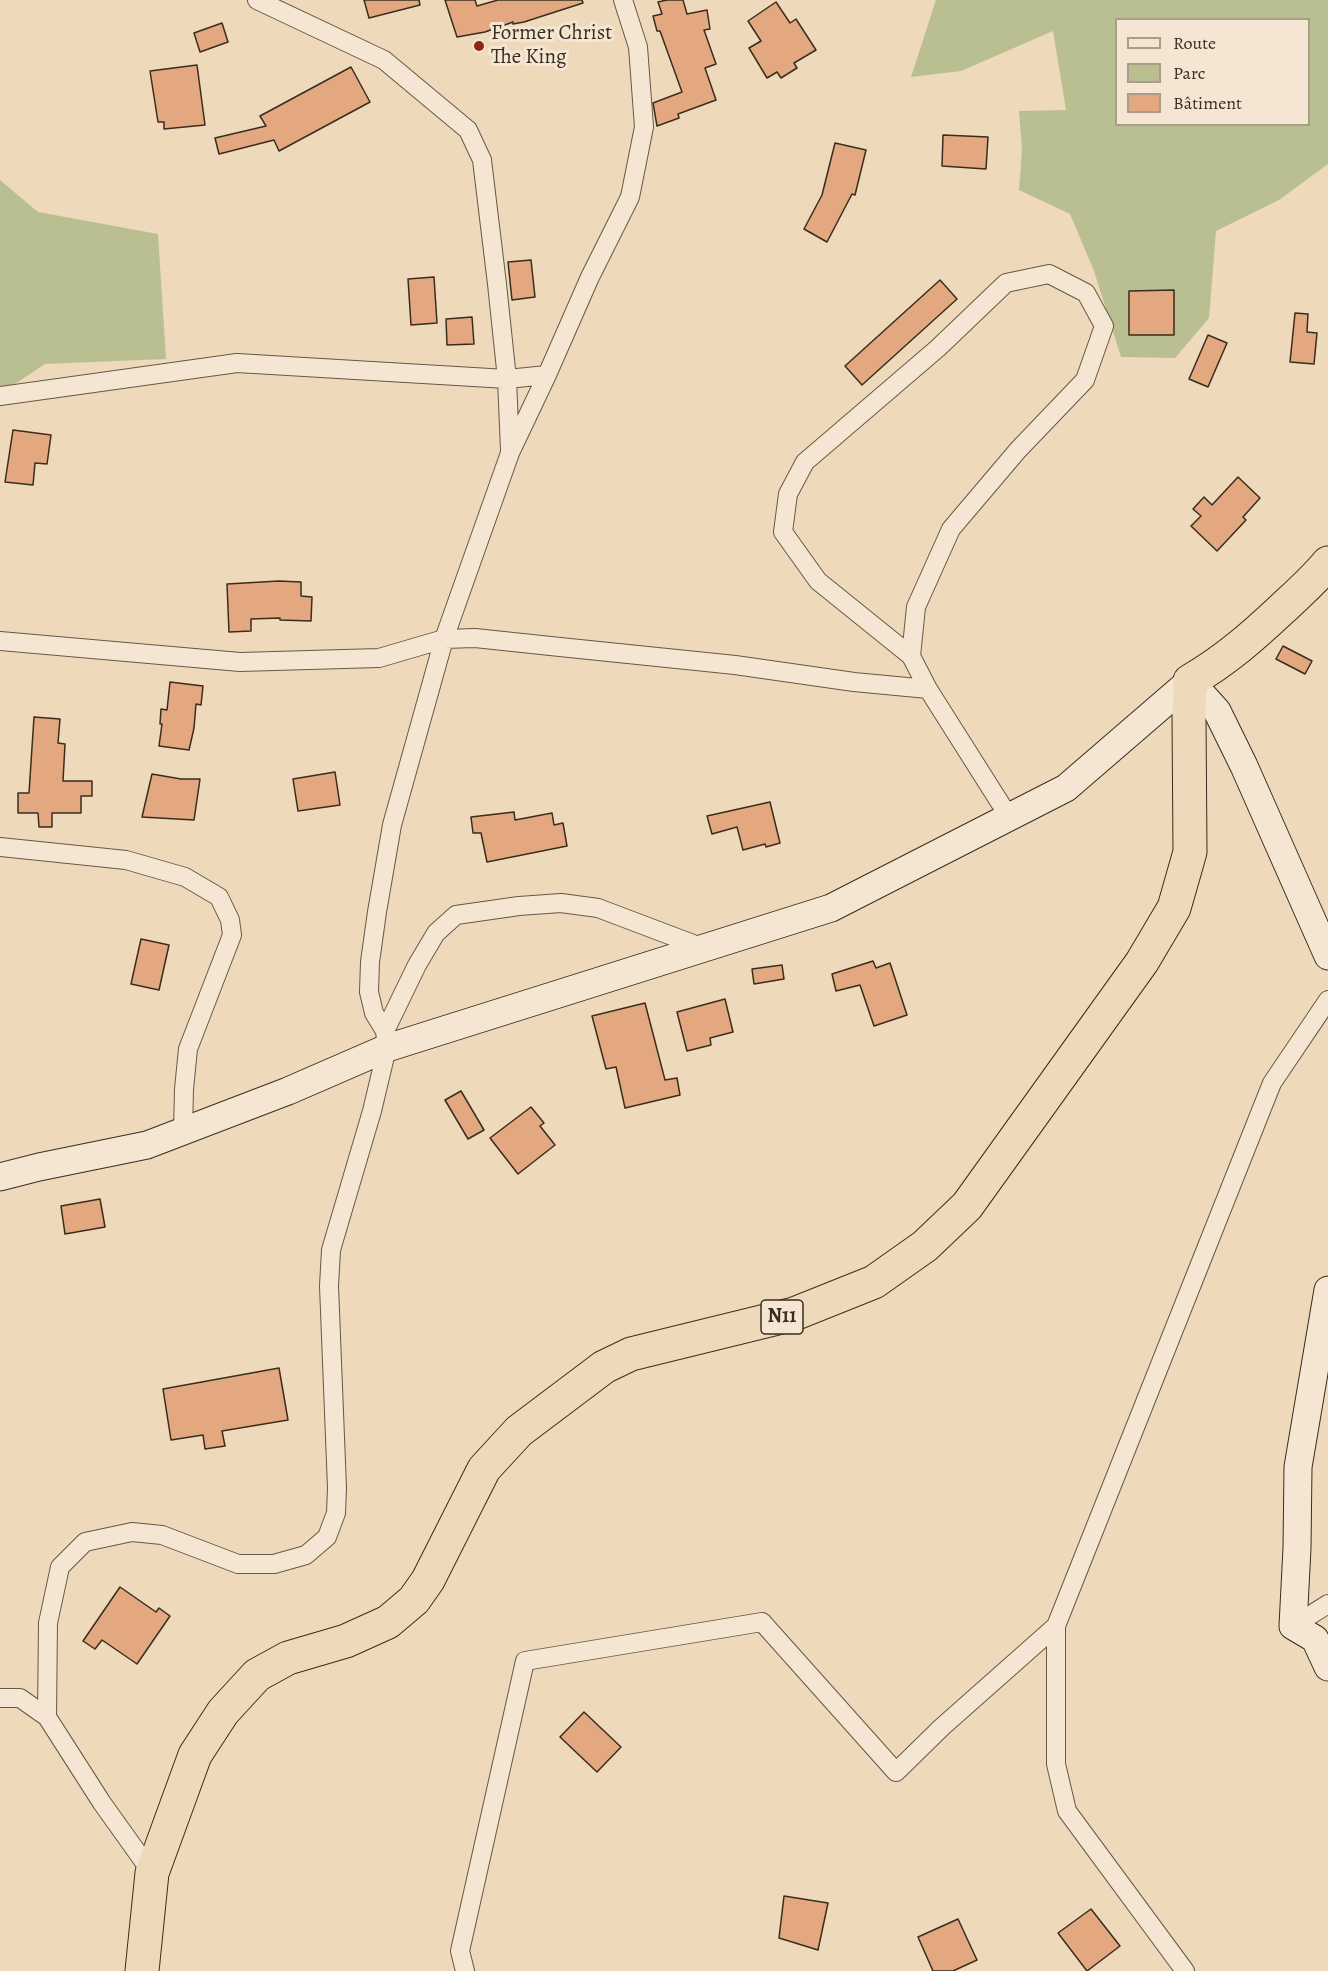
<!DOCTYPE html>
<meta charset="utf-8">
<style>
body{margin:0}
#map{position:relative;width:1328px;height:1971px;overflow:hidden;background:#efd9bb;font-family:Alegreya,serif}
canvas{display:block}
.legend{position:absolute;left:1115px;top:18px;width:195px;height:108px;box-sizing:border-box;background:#f5e6d3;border:2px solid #a99c8b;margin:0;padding:8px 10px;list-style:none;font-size:18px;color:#382d1f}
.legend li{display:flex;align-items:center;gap:12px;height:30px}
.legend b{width:30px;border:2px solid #a99c8b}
</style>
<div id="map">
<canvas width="1328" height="1971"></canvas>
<ul class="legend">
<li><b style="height:8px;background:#f5e6d3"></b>Route</li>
<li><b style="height:16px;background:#b9bf90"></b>Parc</li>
<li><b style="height:16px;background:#e3a880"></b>Bâtiment</li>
</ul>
</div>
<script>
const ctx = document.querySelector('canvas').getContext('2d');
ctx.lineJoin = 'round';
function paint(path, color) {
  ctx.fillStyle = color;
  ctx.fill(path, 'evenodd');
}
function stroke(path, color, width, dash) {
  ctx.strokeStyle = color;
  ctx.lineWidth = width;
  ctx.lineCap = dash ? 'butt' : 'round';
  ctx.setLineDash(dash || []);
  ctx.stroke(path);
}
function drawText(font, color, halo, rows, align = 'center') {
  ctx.font = font + ' Alegreya,serif';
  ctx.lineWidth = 6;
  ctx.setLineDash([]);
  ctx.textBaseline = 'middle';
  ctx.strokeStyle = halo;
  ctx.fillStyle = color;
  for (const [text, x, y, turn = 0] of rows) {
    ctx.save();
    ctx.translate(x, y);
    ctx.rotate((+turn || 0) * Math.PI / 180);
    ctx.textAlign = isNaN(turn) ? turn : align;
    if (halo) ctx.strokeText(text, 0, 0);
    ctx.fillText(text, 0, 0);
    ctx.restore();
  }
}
paint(new Path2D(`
 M936,0h392v164l-49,36 -63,31 -7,87 -34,40 -54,-1 -27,-86 -24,-57 -51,-24 3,-40 -3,-39 47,-1 -13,-79 -92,40 -50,6zM1116,20h192v104h-192z
 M0,180l38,32 120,22 8,125 -121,5 -45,30z`), '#b9bf90');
const building = new Path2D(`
 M364,0h55l1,5 -51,13z
 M445,0h30l2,6 21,-6h84l1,3 -59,19 -11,2v-2l-28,10 -28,5z
 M667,0h16l4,14 20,-4 3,19 -6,1 12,34 -11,4 11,32 -38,14 1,4 -22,8 -4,-23 29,-11 -22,-61h-3l-4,-15 9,-2 -4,-12z
 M776,2l14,21 6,-4 20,31 -22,13 3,5 -16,10 -4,-6 -10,6 -18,-30 12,-7 -13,-20z
 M222,23l6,19 -28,10 -6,-19z
 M197,65l8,60 -41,4v-7h-6l-8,-51z
 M351,67l19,35 -91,49 -5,-11 -55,14 -4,-16 51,-12 -6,-10z
 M943,135l45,2 -2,32 -44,-3z
 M835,143l31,7 -11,45 -3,-1 -25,48 -23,-13 18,-34z
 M531,260l4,37 -23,3 -4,-38z
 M434,277l3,46 -26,2 -3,-46z
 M940,280l17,19 -95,86 -17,-19z
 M1174,290v45h-45v-44z
 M1295,313l13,1 -1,18 10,1 -3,31 -24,-2z
 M472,317l2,27 -27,1 -1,-26z
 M1208,335l19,8 -19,44 -19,-8z
 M13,430l38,5 -4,29 -12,-1 -2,22 -28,-3z
 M1238,477l22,21 -17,19 3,3 -29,31 -26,-25 10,-10 -8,-7 11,-12 8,8z
 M279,581l22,1v14l11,1 -1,24 -31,-1v-2l-29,1v12l-22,1 -2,-48z
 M1283,646l29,15 -7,13 -29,-15z
 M170,682l33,4 -2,19 -5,-1 -2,24 -5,22 -30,-4 3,-22h-2l1,-15 6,1z
 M34,717l26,2 -2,24 7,1 -2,37h29v15h-11v17h-29v14h-13l-1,-14h-20v-20h11z
 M335,772l5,33 -42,6 -5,-32z
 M152,774l29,5h19l-6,41 -52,-3z
 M770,802l10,41 -14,4 -1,-3 -22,6 -6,-23 -25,7 -5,-18z
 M514,812l1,8 37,-7 2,12 9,-2 4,23 -80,16 -6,-29h-8l-2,-16z
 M141,939l28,6 -10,45 -28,-6z
 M873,961l3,7 14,-5 17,52 -33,11 -14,-41 -24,6 -4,-17z
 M782,965l2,14 -30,5 -2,-15z
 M725,999l8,33 -23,6 1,7 -24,6 -10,-39z
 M645,1003l20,77 12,-2 3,17 -55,13 -9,-41 -10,2 -14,-53z
 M461,1091l23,39 -16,9 -23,-39z
 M531,1107l13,16 -4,3 15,19 -37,29 -28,-36z
 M100,1199l5,28 -40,7 -4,-28z
 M279,1368l9,52 -66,11 3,15 -20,3 -2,-14 -32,5 -8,-51z
 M120,1587l36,25 3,-4 11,8 -33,48 -35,-24 -7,9 -12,-8z
 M584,1712l37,35 -24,25 -37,-35z
 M784,1896l44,7 -10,47 -39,-12z
 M1091,1909l29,37 -33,25 -29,-38z
 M958,1919l19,41 -24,11h-20l-15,-34z`);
paint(building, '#e3a880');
stroke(building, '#382d1f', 1.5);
const street = new Path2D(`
 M257,0l127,60 84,70 14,30 15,124 10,95 3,71
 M623,0l15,47 6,80 -14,70 -40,80 -43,98 -37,78 -66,186 31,-1 85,9 175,18 119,17 74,7 81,128
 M0,396l237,-33 270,16 40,-4
 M0,641l240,21 139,-4 65,-19
 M911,656l5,-49 35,-78 67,-79 67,-70 19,-54 -18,-33 -37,-19 -43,9 -68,65 -133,114 -17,32 -5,38 35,49 93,75 17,33
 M0,847l126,13 59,17 34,20 11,23 2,15 -44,114 -4,40 -1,43
 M385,1031l32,-66 19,-32 20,-18 63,-9 42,-3 37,5 103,39
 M1056,1626v138l11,47 118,160
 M1293,1626l35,-22
 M0,1698h20l27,19 55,86 50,70
 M47,1717l1,-94 12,-56 25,-25 47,-10 30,3 76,29h36l32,-9 21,-18 9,-24 1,-25 -8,-202 2,-36 41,-139 15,-63 -2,-17 -11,-18 -5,-21 1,-30 7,-50 15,-87 52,-186
 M465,1971l-5,-20 65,-290 237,-39 134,150 46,-45 114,-101 216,-543 56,-83`);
const secondary = new Path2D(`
 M0,1177l39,-10 108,-22 141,-54 99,-43 444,-140 235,-120 124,-107 27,30 27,55 84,190
 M1328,1290l-30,177 -1,81 -4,78 22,13 13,28`);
const highway = new Path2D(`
 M142,1971l10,-98 43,-118 28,-43 34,-37 31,-17 58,-17 42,-19 26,-22 14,-20 56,-111 35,-38 85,-64 27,-13 163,-40 80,-32 51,-36 42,-40 175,-244 32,-54 16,-56 -1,-136 1,-35c36,-21 62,-44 92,-72 16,-15 32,-29 46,-46`);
stroke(street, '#665846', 20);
stroke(secondary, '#382d1f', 29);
stroke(highway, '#382d1f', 35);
stroke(street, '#f5e6d3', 18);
stroke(secondary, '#f5e6d3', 27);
stroke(highway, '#efd9bb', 33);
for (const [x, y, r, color] of [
 [479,46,6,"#8f2418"]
]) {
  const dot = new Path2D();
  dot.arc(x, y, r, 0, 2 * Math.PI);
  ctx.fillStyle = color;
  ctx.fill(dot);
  stroke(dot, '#f5e6d3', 2);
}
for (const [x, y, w] of [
 [782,1317,42]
]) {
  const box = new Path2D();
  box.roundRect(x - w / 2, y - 17, w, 34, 4.5);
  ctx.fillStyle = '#f5e6d3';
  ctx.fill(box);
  stroke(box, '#382d1f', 1.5);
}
drawText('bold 20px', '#382d1f', null, [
 ["N11",782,1317]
]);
drawText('21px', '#382d1f', '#f5e6d3', [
 ["Former Christ",491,34],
 ["The King",491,58]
], 'left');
</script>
